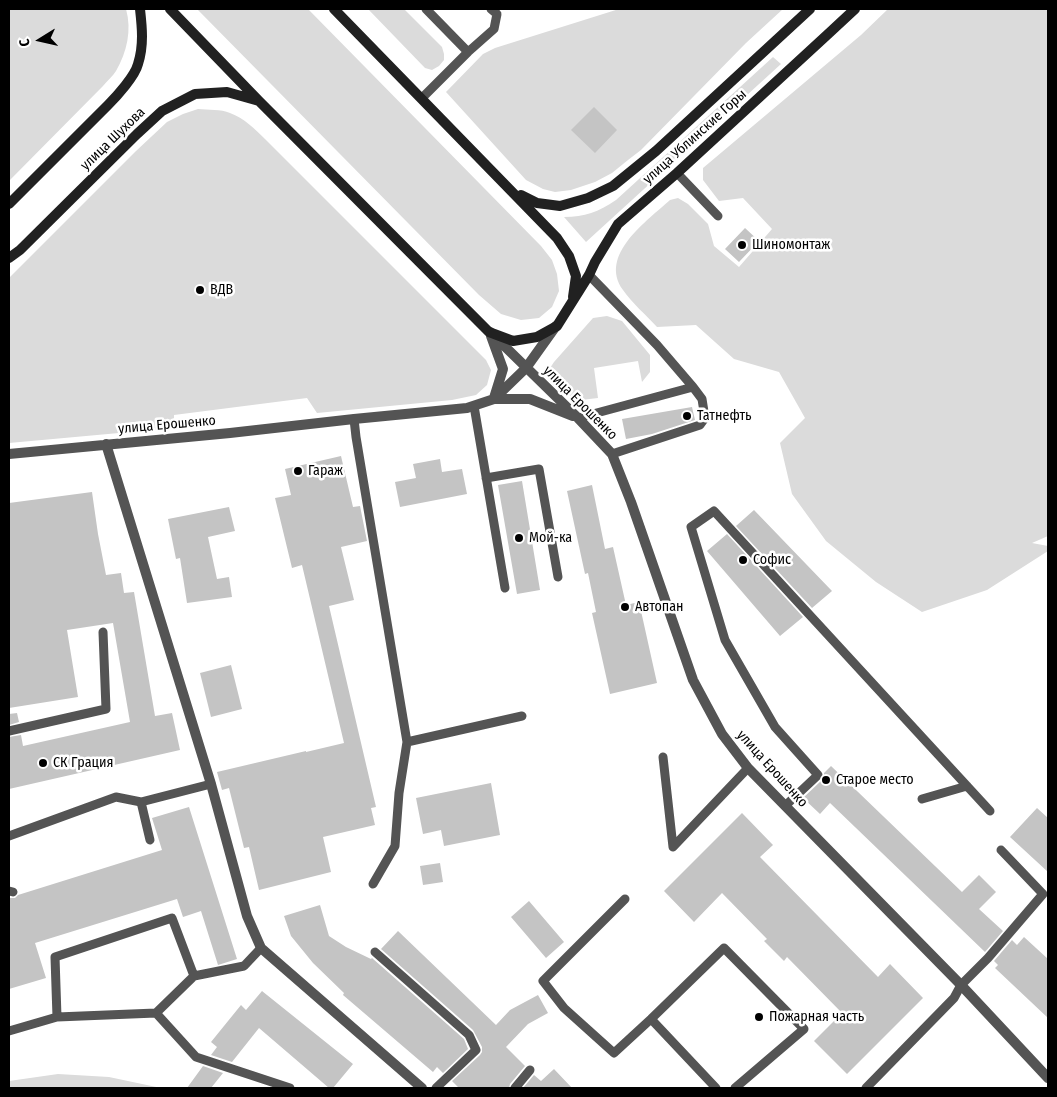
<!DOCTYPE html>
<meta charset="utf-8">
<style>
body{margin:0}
#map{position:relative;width:1057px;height:1097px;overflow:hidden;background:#fff;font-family:"Fira Sans Condensed",sans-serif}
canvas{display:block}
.frame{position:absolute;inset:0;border:10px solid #000;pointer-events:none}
.north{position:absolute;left:15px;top:15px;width:50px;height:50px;-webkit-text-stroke:4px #fff;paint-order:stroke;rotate:260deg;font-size:14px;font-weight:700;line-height:20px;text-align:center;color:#000}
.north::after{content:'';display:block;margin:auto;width:18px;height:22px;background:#000;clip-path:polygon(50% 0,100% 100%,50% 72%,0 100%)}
</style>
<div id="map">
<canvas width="1057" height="1097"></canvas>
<div class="frame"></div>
<div class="north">С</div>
</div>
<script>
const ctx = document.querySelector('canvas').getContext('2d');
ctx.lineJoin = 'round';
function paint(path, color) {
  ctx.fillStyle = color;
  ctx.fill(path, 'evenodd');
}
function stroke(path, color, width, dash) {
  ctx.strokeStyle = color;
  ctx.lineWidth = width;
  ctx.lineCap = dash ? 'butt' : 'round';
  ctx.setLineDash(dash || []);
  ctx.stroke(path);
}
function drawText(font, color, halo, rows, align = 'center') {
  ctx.font = font + ' "Fira Sans Condensed",sans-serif';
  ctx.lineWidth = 5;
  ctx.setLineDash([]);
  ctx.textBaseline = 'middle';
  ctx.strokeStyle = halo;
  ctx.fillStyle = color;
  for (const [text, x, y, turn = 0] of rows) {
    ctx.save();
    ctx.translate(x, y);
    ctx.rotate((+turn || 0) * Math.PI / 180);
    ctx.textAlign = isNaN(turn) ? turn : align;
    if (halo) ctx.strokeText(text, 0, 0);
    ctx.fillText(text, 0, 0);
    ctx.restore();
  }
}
paint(new Path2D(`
 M9,9h117c6,21 1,43 -10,62 -3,5 -9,10 -13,15l-94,95z
 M197,9h111l233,237 11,14 5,14 2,17 -7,16 -13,11 -18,2 -20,-6 -22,-19z
 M368,9h36l38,38 2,7v6l-5,6 -7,4 -7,-2z
 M619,9h164l-37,34 -105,107 -13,10 -16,13 -17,9 -24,8 -16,2 -12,-3 -17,-9 -80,-88 37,-38 12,-6z
 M888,9h160v527l-16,7 16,3v5l-61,39 -65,22 -46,-30 -50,-41 -34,-47 -12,-51 25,-25 -26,-46 -45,-13 -38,-34 -39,2c-10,-11 -26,-25 -34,-37 -25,-35 24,-69 47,-90l8,-2 10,6 20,20 6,22 25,21 33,-38 -29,-31 -24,3 -16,-21v-12l158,-133z
 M773,57l8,7 -195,178 -22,-25c21,0 34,-5 52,-17z
 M198,109c10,1 23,0 32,4 14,5 25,16 35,26l221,221 5,10 -4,15 -11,10 -24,5 -135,13 -10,-15 -133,17v13l-165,15v-165l127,-127 31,-29 16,-8z
 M607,316l15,5 28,34v17l-8,10 -4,-21 -44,7 4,30 -17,2 -14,-5 -14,-10 -5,-14 6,-9 39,-44z
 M58,1074l51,3 52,11h-152v-7z`), '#dbdbdb');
paint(new Path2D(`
 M594,107l23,23 -22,23 -24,-23z
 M745,228l14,13 -20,21 -14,-13z
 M692,407l3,13 -43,14 -26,5 -4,-20z
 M341,456l12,51 7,-1 7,35 -26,6 13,53 -25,6 47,201 -5,1 4,17 -52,12 8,35 -72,18 -10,-43 -5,1 -15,-60 -7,2 -5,-18 89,-21v1l38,-9 -42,-178 -10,3 -17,-70 16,-3 -6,-26z
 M440,459l2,13 20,-3 5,25 -67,13 -5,-25 21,-4 -3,-14z
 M522,481l18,109 -23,4 -19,-109z
 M592,485l13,64 8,-2 13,58 13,-3 18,81 -47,11 -18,-81 4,-1 -8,-39 -3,1 -18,-83z
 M92,492l6,42 8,41 15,-2 3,20 10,-1 21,124 17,-3 8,37 -171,39v-52l12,-2 2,11 107,-24 -17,-99 -46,7 11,67 -69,11v-205z
 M229,507l6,24 -27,6 9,42 12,-2 3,20 -45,6 -7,-45 -4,1 -8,-40z
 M754,510l78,81 -20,17 -76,-82z
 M727,534l76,83 -23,19 -73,-85z
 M231,665l11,44 -31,8 -11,-44z
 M17,713l2,9 -10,3v-11z
 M831,766l131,126 17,-17 17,17 -17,17 24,22 -18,21 -155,-149 -10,11 -17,-16 19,-18 2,-4v-3z
 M491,783l9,52 -56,11 -3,-16 -18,4 -7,-36z
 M189,807l48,152 -19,6 -17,-54 -18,6 -6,-18 -142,44 11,35 -37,11v-91h6l3,-3 144,-45 -10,-32z
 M1037,808l11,10v54l-38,-35z
 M742,813l31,32 -13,12 118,120 12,-13 33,34 -76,76 -33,-33 28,-28 -55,-56 -3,4 -20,-20 3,-2 -45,-46 -28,29 -30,-31z
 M440,863l3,19 -20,3 -3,-19z
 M529,901l35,41 -18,16 -35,-41z
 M320,905l9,31 17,11 25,12 1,-1 92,81 4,10 -25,24 -6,-6 -4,5 -90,-77 1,-2 -31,-30 -22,-27 -7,-20z
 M398,931l98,94 14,-15 28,-15 10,18 -20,11 -22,23 19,19 -15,18 -1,4h-50l-7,-7 28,-26 2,-3v-5l-9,-17 -92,-81z
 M1024,937l24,22v59l-53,-50 3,-3 -4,-4 18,-21 5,5z
 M262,991l91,73 -20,24h-4l-70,-60 -27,34 -21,-7 6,-8 -6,-5 30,-37 5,5z
 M203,1066l20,7 -12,15h-24z
 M554,1069l18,19h-49l11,-13 7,6z`), '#c4c4c4');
stroke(new Path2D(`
 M426,9l42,43
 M422,98l46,-46 26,-23 3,-15 -6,-5
 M677,173l41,43
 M589,275l68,70 36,42 9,12 3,19 -5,7 -88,29
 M474,406l31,182
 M578,418l115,-31
 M354,419l2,18 51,305 -8,51 -4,53 -22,38
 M486,478l53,-9 19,108
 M9,731l97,-22 -3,-77
 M407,742l115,-26
 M663,757l10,90 75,-79
 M922,799l45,-13
 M141,802l9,38
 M785,806l33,-31 -43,-48 -50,-87 -34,-113 23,-16 276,300
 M9,836l107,-39 25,5 70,-18
 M9,891l4,1
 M625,899l-82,82 21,27 50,45 37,-34 73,-71 80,81 -69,59
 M375,952l94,83 7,15 -40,38
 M156,1013l40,44 94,31
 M57,1017l-2,-60 117,-39 22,58
 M651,1019l65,69
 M9,1031l48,-14 99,-4 38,-37 50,-10 17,-18
 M515,1088l15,-18
 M866,1088l88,-90 7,-13 27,-27 55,-64 -42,-44`), '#545454', 9);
stroke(new Path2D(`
 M490,332l88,86 34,36 19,48 62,178 29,54 26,34 213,217 87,93
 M491,336l12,33 -9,29
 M494,399l32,-31 30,-42
 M106,444l105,340 36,132 14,32 161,140
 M9,454l221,-21 124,-14 113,-11 27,-9h36l43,17`), '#545454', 10);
stroke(new Path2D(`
 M170,9l89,92 230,231 24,9 24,-4 20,-11 32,-51 6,-13 23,-38 59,-51 150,-138 28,-26
 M334,9l223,229 12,18 7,20 -3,21
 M521,195l16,8 23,3 28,-8 25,-12 43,-35 154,-142
 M9,204l99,-99c9,-9 27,-29 30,-41 6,-19 4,-37 2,-55
 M9,258l11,-8 117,-116 25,-23 33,-17 32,-2 32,9`), '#212121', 10);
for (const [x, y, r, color] of [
 [742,245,5,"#000"],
 [200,290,5,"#000"],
 [687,416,5,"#000"],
 [298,471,5,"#000"],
 [519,538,5,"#000"],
 [743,560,5,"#000"],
 [625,607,5,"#000"],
 [43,763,5,"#000"],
 [826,780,5,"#000"],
 [759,1017,5,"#000"]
]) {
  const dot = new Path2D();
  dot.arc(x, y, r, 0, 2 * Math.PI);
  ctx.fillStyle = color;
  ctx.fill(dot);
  stroke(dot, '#fff', 2);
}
drawText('14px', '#000', '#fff', [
 ["улица Ублинские Горы",695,137,-42],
 ["улица Шухова",113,139,-44],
 ["улица Ерошенко",580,403,45],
 ["улица Ерошенко",167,425,-5],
 ["улица Ерошенко",772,769,48]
]);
drawText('14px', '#000', '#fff', [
 ["Шиномонтаж",752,245],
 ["ВДВ",210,290],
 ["Татнефть",697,416],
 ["Гараж",308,471],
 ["Мой-ка",529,538],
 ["Софис",753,560],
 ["Автопан",635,607],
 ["СК Грация",53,763],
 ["Старое место",836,780],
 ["Пожарная часть",769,1017]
], 'left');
</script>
